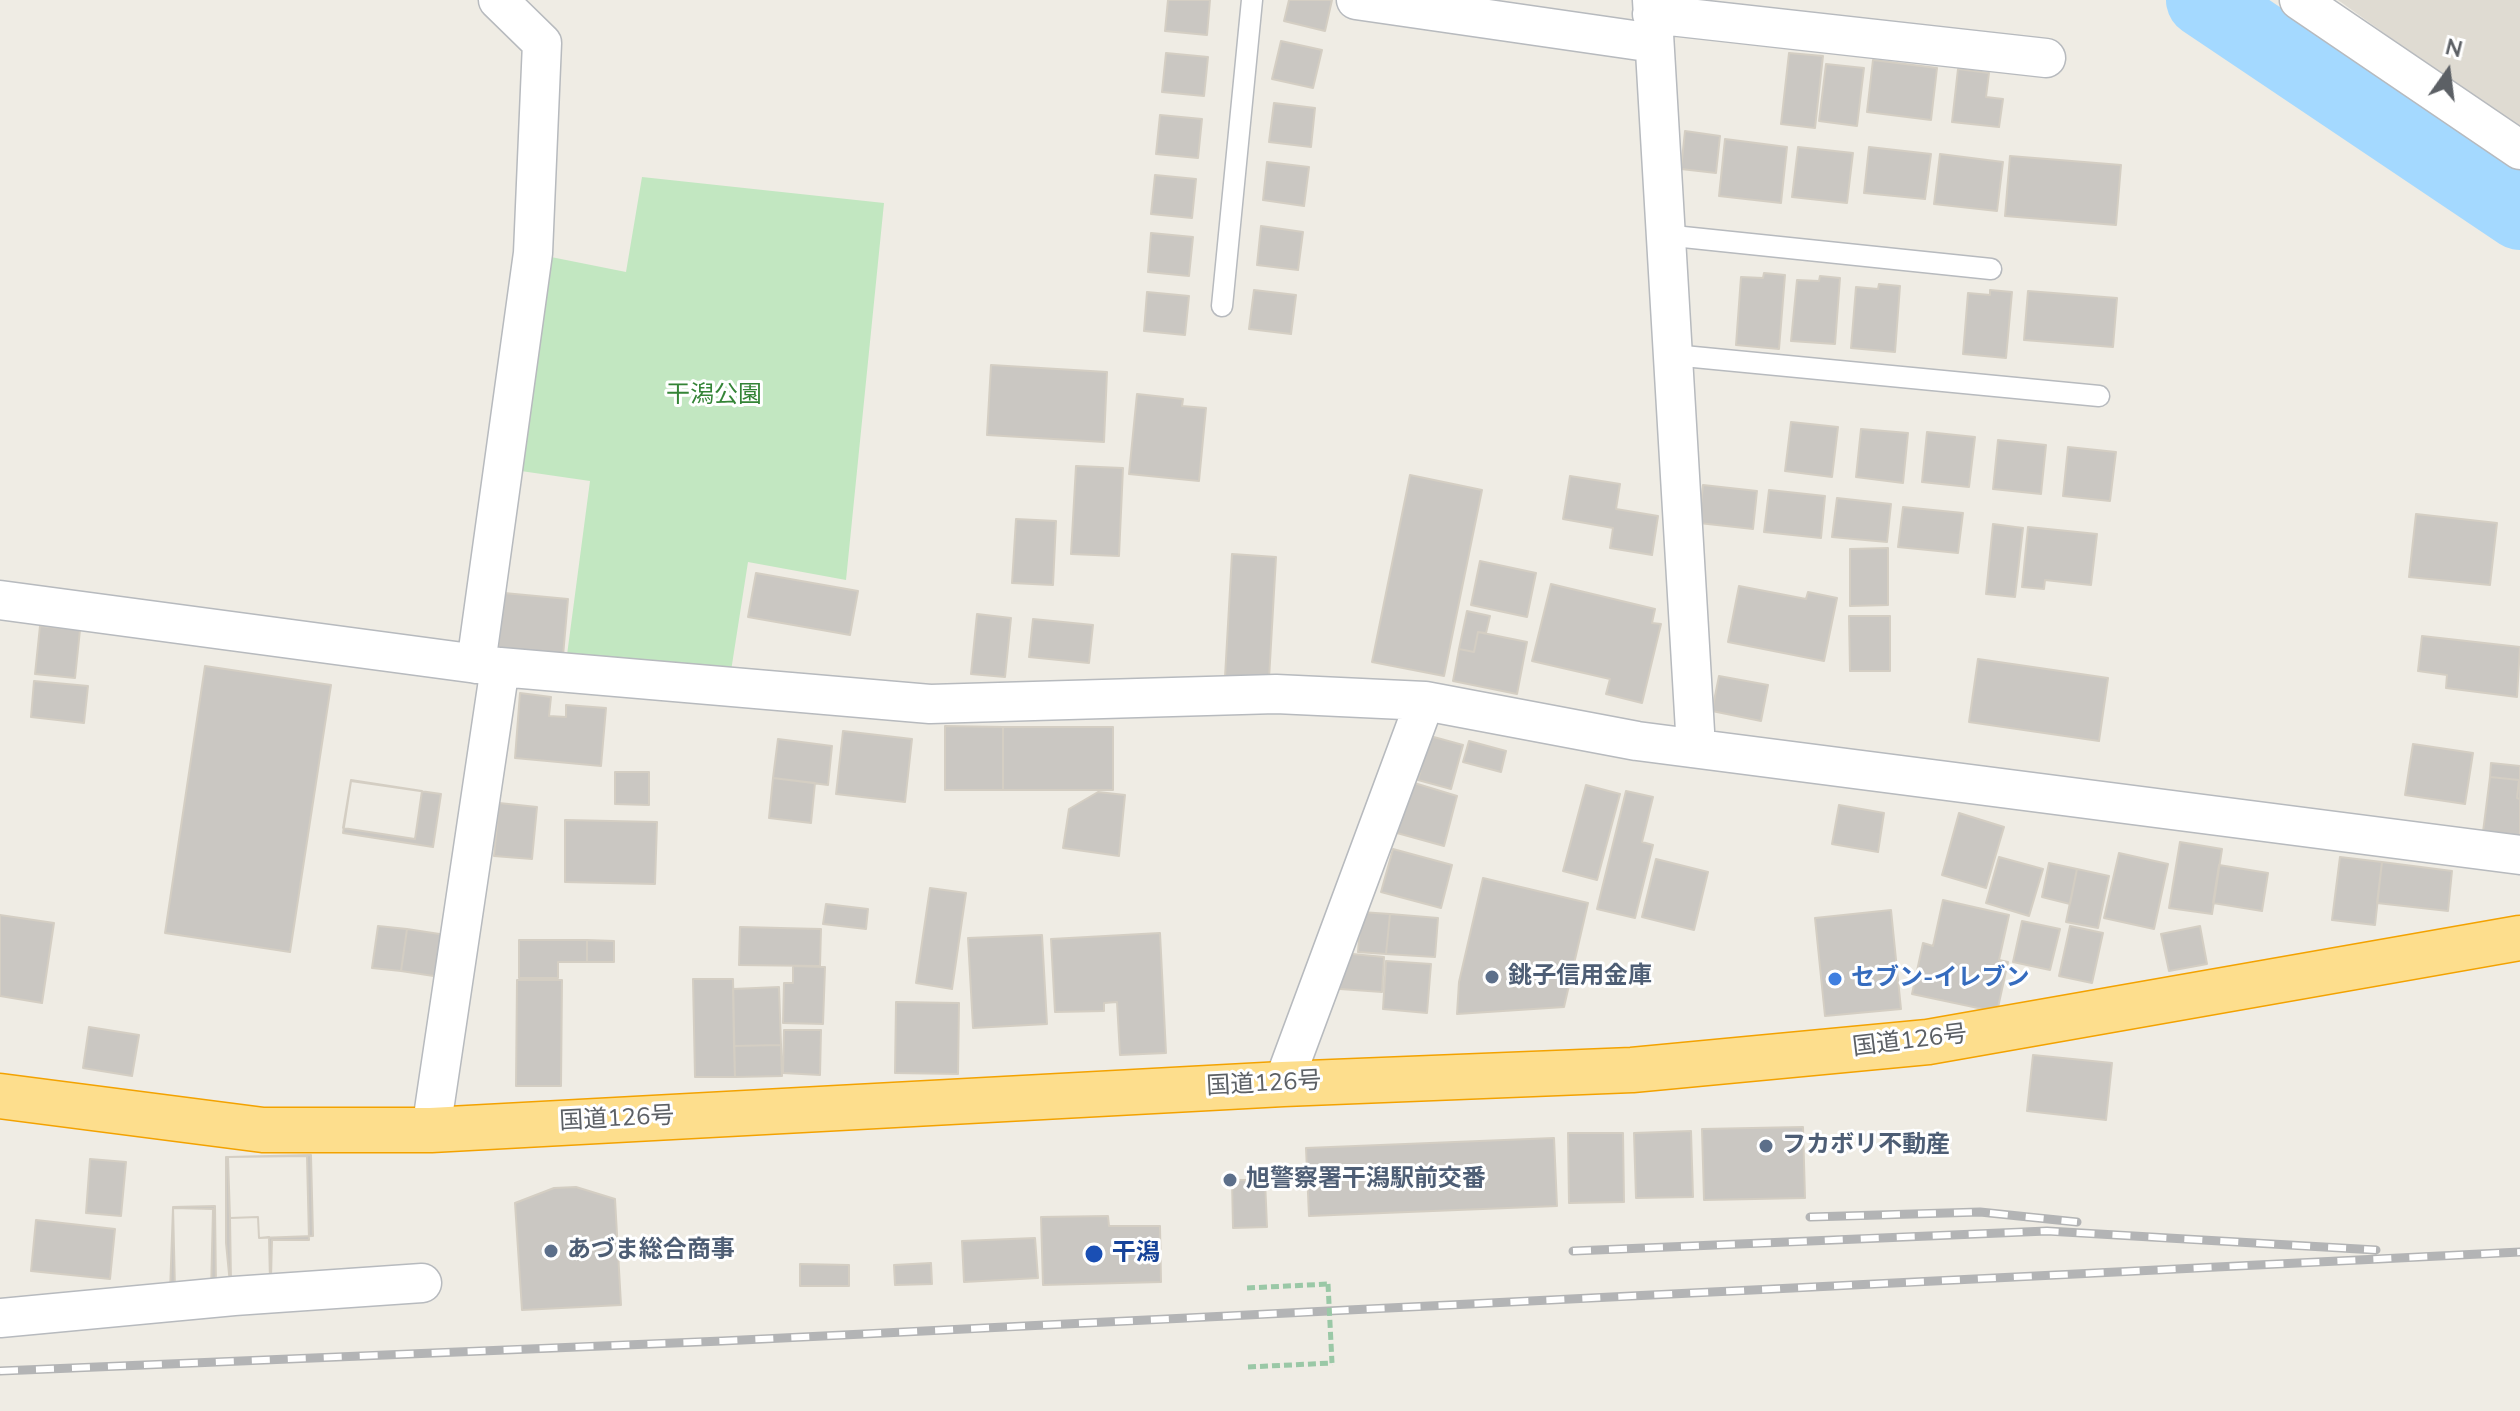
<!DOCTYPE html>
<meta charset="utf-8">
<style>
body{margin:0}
#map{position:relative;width:2520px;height:1411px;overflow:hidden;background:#efece4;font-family:"Nunito Sans",sans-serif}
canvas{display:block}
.north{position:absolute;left:2408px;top:32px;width:80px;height:80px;-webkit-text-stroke:6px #fff;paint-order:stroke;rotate:14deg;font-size:22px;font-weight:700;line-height:32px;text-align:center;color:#5c6065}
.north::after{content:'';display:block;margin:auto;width:28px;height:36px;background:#5c6065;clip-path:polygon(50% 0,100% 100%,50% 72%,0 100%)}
</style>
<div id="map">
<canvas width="2520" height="1411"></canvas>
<div class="north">N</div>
</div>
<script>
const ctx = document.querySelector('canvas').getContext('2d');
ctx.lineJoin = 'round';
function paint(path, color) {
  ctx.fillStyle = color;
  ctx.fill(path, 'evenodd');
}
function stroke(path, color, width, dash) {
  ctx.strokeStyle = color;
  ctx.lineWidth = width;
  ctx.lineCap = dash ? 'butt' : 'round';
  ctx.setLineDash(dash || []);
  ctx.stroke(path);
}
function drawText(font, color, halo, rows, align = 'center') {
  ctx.font = font + ' "Nunito Sans","Noto Sans JP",sans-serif';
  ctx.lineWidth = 6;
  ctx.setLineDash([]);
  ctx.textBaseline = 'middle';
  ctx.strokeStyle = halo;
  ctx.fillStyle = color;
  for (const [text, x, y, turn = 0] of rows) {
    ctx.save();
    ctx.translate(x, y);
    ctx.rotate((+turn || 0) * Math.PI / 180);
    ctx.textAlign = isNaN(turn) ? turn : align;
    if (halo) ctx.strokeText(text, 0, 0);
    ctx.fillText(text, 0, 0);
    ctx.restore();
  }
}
paint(new Path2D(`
 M2338,0h182v131z`), '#dfdbd2');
paint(new Path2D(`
 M642,177l242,26 -38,377 -98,-18 -17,109 -164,-16 23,-174 -76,-11 27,-215 85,17z`), '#c2e7c1');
stroke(new Path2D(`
 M2203,0l317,213`), '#a4d9ff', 74);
const building = new Path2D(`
 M1168,0h42l-3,35 -42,-4z
 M1289,0h43l-7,31 -41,-10z
 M1281,41l41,9 -9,38 -41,-9z
 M1166,53l42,4 -4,39 -42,-4z
 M1789,53l34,3 -8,72 -34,-4z
 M1873,60l64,8 -6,52 -64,-8z
 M1826,64l38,4 -7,58 -38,-5z
 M1958,69l31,4 -3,24 17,2 -4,28 -47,-5z
 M1274,103l41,5 -4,39 -42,-5z
 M1160,115l42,4 -4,39 -42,-4z
 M1685,131l35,5 -4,37 -35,-4z
 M1725,139l62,8 -6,56 -62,-7z
 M1798,147l55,6 -6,50 -55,-6z
 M1869,147l62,7 -6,45 -61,-6z
 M1940,154l63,8 -6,49 -63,-7z
 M2010,156l111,9 -5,60 -111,-9z
 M1267,162l42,5 -5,39 -41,-6z
 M1155,175l41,4 -4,39 -41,-4z
 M1261,226l42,6 -5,38 -41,-5z
 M1151,233l42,4 -4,39 -41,-4z
 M1764,273l21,2 -6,74 -43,-4 5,-68 22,1z
 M1820,276l20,2 -5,66 -44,-3 6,-61 22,1z
 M1879,284l21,2 -5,66 -44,-4 5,-61 22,2z
 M1254,290l42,5 -5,39 -42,-5z
 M1990,290l22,2 -6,66 -43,-4 5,-61 22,2z
 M2028,291l89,7 -4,49 -89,-7z
 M1147,292l42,4 -4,39 -41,-4z
 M991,365l116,7 -3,70 -117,-7z
 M1137,394l46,5 -1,7 24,2 -7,73 -70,-7z
 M1791,422l47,5 -6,50 -47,-6z
 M1861,429l47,4 -5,50 -47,-6z
 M1927,432l48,5 -6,50 -47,-5z
 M1998,440l48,5 -5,49 -48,-5z
 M2068,447l48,5 -6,49 -47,-5z
 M1076,466l47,2 -4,88 -48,-2z
 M1410,475l72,15 -38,186 -72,-14z
 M1570,476l50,8 -4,25 42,7 -6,39 -42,-7 3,-20 -50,-9z
 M1703,485l54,6 -4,38 -54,-6z
 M1769,490l56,6 -4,42 -57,-6z
 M1837,498l54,6 -4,38 -55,-5z
 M1903,507l60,6 -5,40 -60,-6z
 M2416,514l81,9 -7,62 -81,-8z
 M1016,519l40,2 -3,64 -41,-2z
 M1993,524l30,4 -8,69 -29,-3z
 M2028,527l69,7 -6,51 -46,-5 -1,9 -22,-2z
 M1888,548v57l-38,1v-57z
 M1232,554l44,3 -7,122 -44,-2z
 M1480,561l56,12 -9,44 -56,-12z
 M756,573l102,18 -8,44 -102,-18z
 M1551,584l104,25 -3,14 9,1 -19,79 -36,-9 4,-15 -78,-18z
 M1739,586l67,13 2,-7 29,6 -13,63 -96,-19z
 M504,593l64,6 -5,57 -65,-6z
 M1467,611l23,5 -4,17 -8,-1 -4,20 -15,-3z
 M977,614l34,4 -6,59 -34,-3z
 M1849,616h41v55h-40z
 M1033,619l60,6 -4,38 -60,-6z
 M40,626l40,4 -5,48 -40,-4z
 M1478,632l49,10 -10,52 -64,-13 6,-32 15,3z
 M2422,636l98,11 -3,50 -71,-9 1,-13 -29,-4z
 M1978,659l130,19 -9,63 -130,-19z
 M205,666l126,19 -41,267 -125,-19z
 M1719,676l49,9 -7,36 -49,-10z
 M34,681l54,5 -4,37 -53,-6z
 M520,693l31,4 -2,19 17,1v-12l40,3 -5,58 -86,-8z
 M945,726l58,1v63h-58z
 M1003,727h110v63h-110z
 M843,731l69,8 -7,63 -69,-8z
 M1430,736l33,9 -12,44 -33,-9z
 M778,739l54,7 -4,39 -55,-7z
 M1469,741l37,10 -5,21 -38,-10z
 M2413,744l60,9 -8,51 -60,-9z
 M2491,763l29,3v33l-3,-1 2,-18 -29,-3z
 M615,772h34v33l-34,-1z
 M2490,777l29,3 -2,18 3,1v37l-37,-4z
 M773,778l42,5 -4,40 -42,-5z
 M351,780l71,11 -7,48 -72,-11z
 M351,781l90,13 -8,53 -90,-14z
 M1411,782l46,14 -13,50 -47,-13z
 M1586,785l34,9 -23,86 -34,-9z
 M1626,791l27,6 -11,45 11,3 -18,73 -38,-9z
 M1098,792l27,3 -6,61 -56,-8 6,-39z
 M499,803l38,4 -5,52 -38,-3z
 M1839,805l45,8 -6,39 -46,-8z
 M1959,813l45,14 -18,61 -44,-13z
 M565,820l92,2 -2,62 -90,-2z
 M2180,842l42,7 -10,65 -43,-6z
 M1393,849l59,16 -11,43 -60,-16z
 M2119,853l49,11 -14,65 -50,-11z
 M1999,857l44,12 -14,47 -43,-13z
 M2340,857l42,5 -7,63 -43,-5z
 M1656,859l52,13 -14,58 -52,-13z
 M2382,862l70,9 -4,40 -71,-8z
 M2049,863l28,6 -7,35 -28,-7z
 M2219,865l49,8 -6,38 -49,-8z
 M2077,869l32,7 -11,52 -32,-6z
 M1483,878l105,25 -24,104 -107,7 2,-32z
 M930,888l36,5 -14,96 -36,-6z
 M1943,900l66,15 -10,45 9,2 -11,50 -85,-18 11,-51 10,3z
 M826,904l42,5 -2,20 -43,-5z
 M1891,910l10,99 -76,7 -10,-98z
 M1361,912l29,2 -4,40 -28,-2z
 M1390,914l48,4 -3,39 -49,-3z
 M0,915l54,8 -12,80 -42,-7z
 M2022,921l38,8 -10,41 -37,-8z
 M378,926l29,3 -6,42 -29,-3z
 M2070,926l33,7 -11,50 -33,-7z
 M2200,926l7,38 -38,7 -8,-37z
 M740,927l81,2 -1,37 -81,-1z
 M407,929l39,6 -6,42 -39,-6z
 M1160,933l6,120 -46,2 -3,-53 -13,1v8l-49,1 -4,-73z
 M1042,935l5,89 -74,4 -5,-90z
 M519,940h68v22h-29v16h-39z
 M587,940l27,1v21h-27z
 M1342,953l42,4 -2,35 -42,-3z
 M1386,961l45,3 -4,49 -44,-4z
 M793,966l32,1 -2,57 -40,-1 1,-40h9z
 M693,979h40l2,98h-40z
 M517,980h45l-1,106h-45z
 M779,987l2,58 -47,1 -1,-57z
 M896,1002l63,1 -1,71 -63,-1z
 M89,1027l50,8 -7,41 -49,-8z
 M784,1030h37l-1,45 -37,-2z
 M781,1045l1,31 -47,1 -1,-31z
 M2033,1055l79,8 -6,57 -79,-9z
 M1803,1127l2,71 -101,2 -2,-71z
 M1691,1131l2,66 -57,1 -2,-65z
 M1568,1133h55l1,69 -55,1z
 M1554,1138l3,68 -248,10 -3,-68z
 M311,1155l2,81 -54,2 -1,-21 -28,1 -2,-61z
 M307,1156l2,84h-37l-1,38 -41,6 -4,-41v-86z
 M90,1159l36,3 -5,54 -35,-3z
 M1232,1180h33l2,47 -34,1z
 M576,1187l39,12 6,106 -99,5 -7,-107 39,-15z
 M215,1206l1,83h-41l-2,-82z
 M173,1208l40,1 -2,84 -41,-1z
 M1108,1216l1,10h51l1,56 -118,3 -2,-68z
 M258,1217l1,21 10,-1 1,44 -39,1 -1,-64z
 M36,1220l79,9 -5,50 -79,-8z
 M1035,1238l3,40 -74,4 -2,-41z
 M931,1263l1,21 -37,1 -1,-20z
 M800,1264l49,1v21h-49z`);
paint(building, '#cac7c2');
stroke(building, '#d4cec3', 2);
const lane = new Path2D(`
 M1664,235l327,34
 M1222,306l30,-306
 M1673,355l426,41`);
const street = new Path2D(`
 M1356,0l298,43
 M1652,0l44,748
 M2299,0l221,150
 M1652,14l394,44
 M0,600l500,67 430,37 346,-10 149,7 212,40 883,114
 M476,664l57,-411 9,-210 -44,-43
 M1283,1084l142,-383
 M431,1130l69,-463
 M0,1318l234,-22 188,-13`);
const highway = new Path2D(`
 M0,1096l263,34h168l852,-46 349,-14 296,-28 592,-104`);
stroke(lane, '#b7babe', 23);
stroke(street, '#b7babe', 41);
stroke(highway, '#f3a200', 47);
stroke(new Path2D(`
 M1247,1288l81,-4
 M1248,1367l84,-4`), '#9ac8a6', 5, [8, 4]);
stroke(lane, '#fff', 20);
stroke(street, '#fff', 38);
stroke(highway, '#fdde8d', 44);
const rail = new Path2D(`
 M1810,1217l170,-5 97,10
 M1573,1251l474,-20 329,19
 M0,1371l722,-30 1798,-89`);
stroke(rail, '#b3b4b5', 9);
stroke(rail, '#fff', 6, [18]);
stroke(new Path2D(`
 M1328,1284l4,79`), '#9ac8a6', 5, [8, 4]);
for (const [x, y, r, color] of [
 [1492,977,8,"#5c6f8a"],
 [1835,979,8,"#3f7fe0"],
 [1766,1146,8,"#5c6f8a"],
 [1230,1180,8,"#5c6f8a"],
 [551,1251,8,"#5c6f8a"],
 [1094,1254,10,"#1a4fb4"]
]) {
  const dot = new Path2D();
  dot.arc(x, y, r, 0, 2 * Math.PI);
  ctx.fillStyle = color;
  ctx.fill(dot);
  stroke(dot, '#fff', 3);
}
drawText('24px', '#348436', '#fff', [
 ["干潟公園",714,396]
]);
drawText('bold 24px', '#4e5e75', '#fff', [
 ["銚子信用金庫",1508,977],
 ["フカボリ不動産",1782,1146],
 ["旭警察署干潟駅前交番",1246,1180],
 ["あづま総合商事",567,1251]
], 'left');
drawText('bold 24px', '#366cbe', '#fff', [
 ["セブン-イレブン",1851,979]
], 'left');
drawText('24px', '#5c6065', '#fff', [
 ["国道126号",1910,1042,-7],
 ["国道126号",1264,1085,-3],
 ["国道126号",617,1120,-3]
]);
drawText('bold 24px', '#164399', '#fff', [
 ["干潟",1112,1254]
], 'left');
</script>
